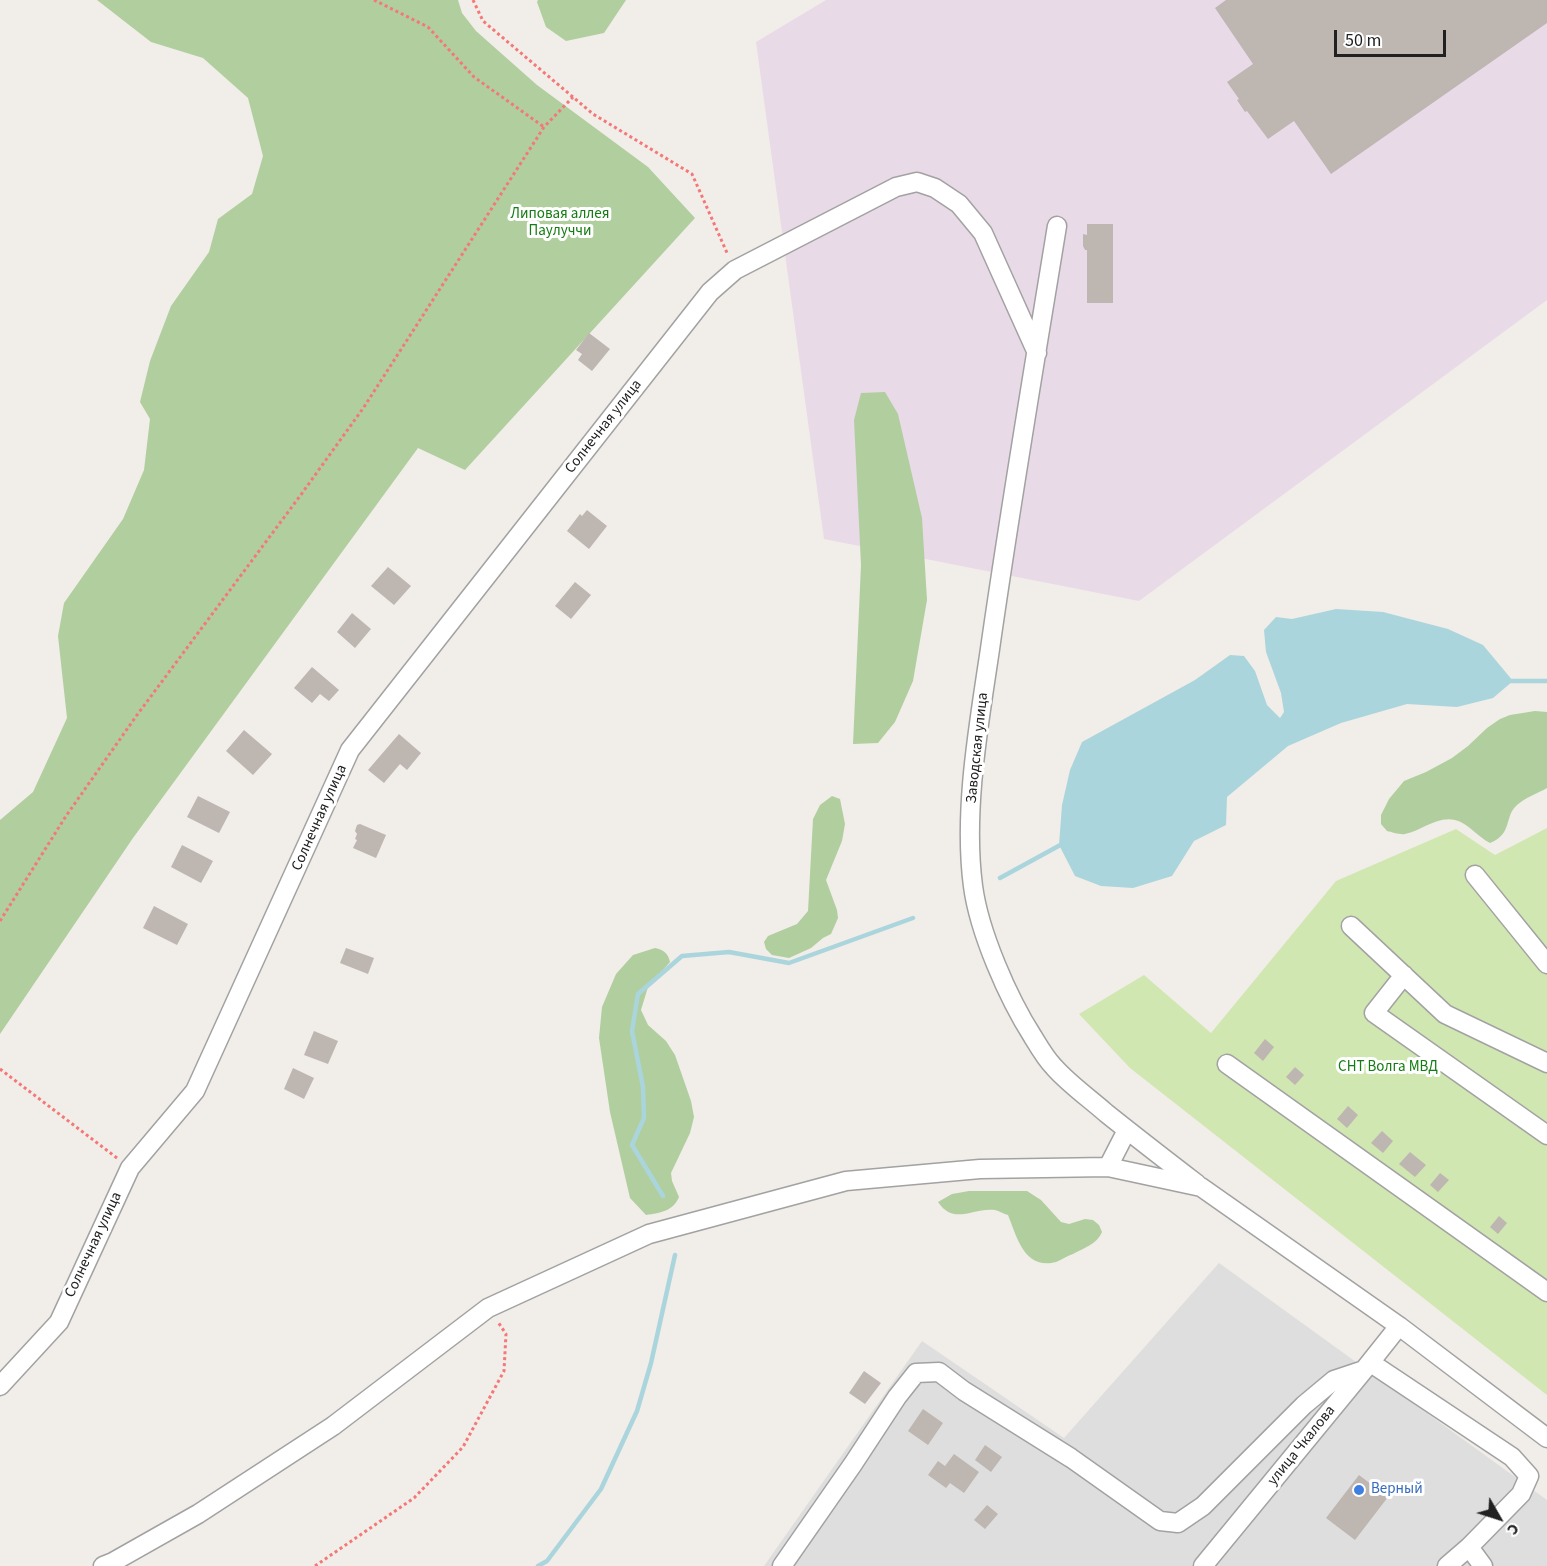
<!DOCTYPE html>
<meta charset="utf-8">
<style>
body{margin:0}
#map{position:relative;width:1547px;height:1566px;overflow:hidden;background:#f1ede8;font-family:"Source Sans 3",sans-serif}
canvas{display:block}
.north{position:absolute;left:1469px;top:1488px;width:60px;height:60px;-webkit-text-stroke:4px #fff;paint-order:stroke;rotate:129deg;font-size:16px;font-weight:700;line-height:24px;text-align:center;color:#212121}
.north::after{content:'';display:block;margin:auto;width:21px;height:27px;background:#212121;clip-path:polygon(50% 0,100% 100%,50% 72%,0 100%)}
.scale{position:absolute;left:1334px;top:30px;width:112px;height:27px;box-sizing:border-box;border:3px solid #212121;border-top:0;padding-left:8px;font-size:18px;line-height:21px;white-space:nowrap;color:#212121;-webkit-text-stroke:4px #fff;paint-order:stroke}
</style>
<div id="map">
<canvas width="1547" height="1566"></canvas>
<div class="north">С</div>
<div class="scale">50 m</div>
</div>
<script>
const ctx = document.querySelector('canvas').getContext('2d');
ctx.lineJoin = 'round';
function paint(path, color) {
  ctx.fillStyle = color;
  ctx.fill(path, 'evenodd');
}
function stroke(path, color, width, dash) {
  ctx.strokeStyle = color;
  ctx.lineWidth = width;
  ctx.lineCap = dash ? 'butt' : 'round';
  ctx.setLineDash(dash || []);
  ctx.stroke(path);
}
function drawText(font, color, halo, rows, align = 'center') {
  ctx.font = font + ' "Source Sans 3",sans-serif';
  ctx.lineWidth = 6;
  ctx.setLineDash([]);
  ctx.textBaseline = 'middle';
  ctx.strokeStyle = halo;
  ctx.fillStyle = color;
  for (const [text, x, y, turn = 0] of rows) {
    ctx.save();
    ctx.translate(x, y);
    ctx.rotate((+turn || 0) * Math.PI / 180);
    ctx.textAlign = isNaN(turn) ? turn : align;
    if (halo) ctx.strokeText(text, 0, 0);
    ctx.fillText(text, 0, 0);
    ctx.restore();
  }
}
paint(new Path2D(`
 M1219,1263l328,237v66h-783l158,-225 142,97z`), '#dfdede');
paint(new Path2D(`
 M826,0h721v300l-408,301 -315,-62 -68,-497z`), '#e9dae8');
paint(new Path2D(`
 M1547,828v567l-417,-327 -51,-54 65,-39 67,58 125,-152 120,-52 39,26z`), '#d1e7b1');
paint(new Path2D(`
 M97,0h361l4,13 14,18 61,54 111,82 47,51 -230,252 -47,-22 -285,390 -133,196v-214l33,-28 34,-74 -9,-82 6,-33 59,-84 21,-49 6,-51 -10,-17 10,-41 21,-55 38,-54 9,-33 34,-25 11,-38 -15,-58 -45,-40 -52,-16z
 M538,0h88l-22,33 -38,8 -20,-14 -9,-25z
 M885,392l13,22 24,104 5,82 -14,81 -18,41 -17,21 -25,1 8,-179 -7,-145 7,-27z
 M1535,711l12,1v76c-9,5 -22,10 -30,17 -13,11 -4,29 -27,38 -12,-6 -22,-20 -35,-23 -19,-4 -33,11 -50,14 -5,1 -13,-2 -18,-3l-6,-7v-9l8,-16 15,-18 22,-9 26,-14 16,-12 19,-18 13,-9 10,-4z
 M832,796l8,3 5,25 -3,17 -16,39 11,30 1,8 -7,16 -8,4 -12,10 -22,10 -17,-3 -6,-6 -2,-7 4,-6 29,-12 11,-13 5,-92 7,-14z
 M655,948c9,2 13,5 15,14l-22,25 -7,23 7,15 18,16 9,14 16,46 3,16 -4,16 -19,40 1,8 7,16c-6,14 -18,16 -33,18l-16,-17 -20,-86 -11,-74 3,-31 14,-33 17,-19z
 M969,1191h58l14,9 20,22 8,2 16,-5 8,1 6,5 3,7c-5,12 -18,16 -29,22 -6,2 -12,6 -17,8 -32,8 -39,-25 -48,-47 -4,-1 -9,-4 -13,-5 -22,-3 -41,16 -57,-8l14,-8z`), '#b1ce9f');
paint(new Path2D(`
 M1336,609l47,3 65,17 35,16 30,36 -20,17 -36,9 -50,-3 -66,19 -53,23 -61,51 -1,28 -32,16 -22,35 -39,12 -32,-2 -26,-10 -16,-31 3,-40 8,-35 12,-28 113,-62 35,-25 14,1 11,15 12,34 13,13 4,-6 -3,-19 -15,-41 -2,-22 12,-13 16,2z`), '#abd5dc');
stroke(new Path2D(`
 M1508,681h39
 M1000,878l64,-35
 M663,1196l-31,-51 12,-27 -1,-31 -11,-56 6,-37 44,-38 47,-4 60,11 124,-45
 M538,1566l9,-5 54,-72 36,-78 14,-48 24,-108`), '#abd5dc', 4.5);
paint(new Path2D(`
 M1226,0h321v23l-216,151 -37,-53 -26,18 -21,-28 -2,1 -8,-12 2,-1 -12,-17 26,-18 -38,-56z
 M1087,224h26v79h-26v-53h-2l-2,-4v-12l4,1z
 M589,333l21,16 -18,22 -14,-11 4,-6 -6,-4z
 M587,510l20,16 -18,23 -22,-18 13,-17 2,2z
 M388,567l23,19 -17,19 -23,-19z
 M575,582l16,13 -20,24 -16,-13z
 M352,613l19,16 -16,19 -18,-16z
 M312,667l27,23 -10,11 -9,-7 -8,9 -18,-15z
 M244,730l28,24 -19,21 -27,-24z
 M399,734l22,19 -14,17 -7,-6 -16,19 -16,-13z
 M198,796l32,16 -11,21 -32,-16z
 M360,824l26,11 -10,23 -23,-10 4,-8 -2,-1 2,-5 -2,-3 2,-6z
 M182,845l31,16 -12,22 -30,-16z
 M154,906l34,18 -11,21 -34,-17z
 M346,948l28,10 -6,16 -28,-11z
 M314,1031l24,10 -10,23 -24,-9z
 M1265,1039l9,8 -11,14 -9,-8z
 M1295,1067l9,8 -9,10 -9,-8z
 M293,1068l21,10 -10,21 -20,-10z
 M1348,1106l10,9 -11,13 -10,-9z
 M1382,1131l11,10 -10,12 -12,-10z
 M1410,1152l16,13 -11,12 -16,-13z
 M1440,1173l9,7 -11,12 -8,-7z
 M1499,1216l8,7 -9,11 -8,-7z
 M864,1371l17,12 -16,21 -16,-11z
 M923,1409l20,14 -15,22 -20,-14z
 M985,1445l17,12 -11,15 -16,-12z
 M954,1454l25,18 -15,21 -14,-10 -4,5 -18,-13 10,-14 7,5z
 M1359,1475l29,22 -33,43 -29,-22z
 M987,1505l11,9 -13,15 -11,-9z`), '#beb6b1');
const minor = new Path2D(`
 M1057,226c-23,141 -47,282 -67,423 -11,75 -27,161 -17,237 6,46 35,112 60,151 6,10 13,22 21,30 15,17 35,31 52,46 30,24 61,48 91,71
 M1475,875l72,89
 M1351,926l94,88 102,49
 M1404,975l-30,38 173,122
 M1227,1064l320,228
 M1108,1167l19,-37
 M1371,1363l141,94 17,19 -8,18 -52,53 -22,19
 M0,1386l59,-64 71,-154 65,-77 155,-341 360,-458 25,-22 161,-83 21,-5 18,6 24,16 24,29 54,120
 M1469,1547l14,19
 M103,1566l10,-4 85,-48 135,-88 155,-118 161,-74 197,-53 134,-12 128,-2 93,20 198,139 148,112
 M782,1566l71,-102 44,-67 19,-24 23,-1 25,19 107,67 89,63 18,2 25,-17 101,-101 30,-25 30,-10
 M1203,1566l161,-196 35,-44`);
stroke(minor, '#a2a2a2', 21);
stroke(new Path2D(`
 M374,0l54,27 46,50 70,50
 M473,0l10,21 110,93 99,60 36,81
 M0,921l66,-105 71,-101 163,-219 64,-89 180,-280 29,-30
 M0,1069l117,89
 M315,1566l99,-68 49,-51 41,-76 2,-37 -8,-12`), '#f37877', 3, [3, 3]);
stroke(minor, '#fff', 18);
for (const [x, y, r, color] of [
 [1359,1490,6,"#3f7fe0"]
]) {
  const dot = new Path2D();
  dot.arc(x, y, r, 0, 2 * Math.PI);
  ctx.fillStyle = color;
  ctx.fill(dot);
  stroke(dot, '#fff', 2);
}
drawText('15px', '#137c12', '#fff', [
 ["Липовая аллея",560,215],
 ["Паулуччи",560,232],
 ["СНТ Волга МВД",1388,1068]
]);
drawText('15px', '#212121', '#fff', [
 ["Солнечная улица",604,427,-52],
 ["Заводская улица",978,748,-84],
 ["Солнечная улица",320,818,-66],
 ["Солнечная улица",94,1245,-65],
 ["улица Чкалова",1302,1446,-51]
]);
drawText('15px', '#366cbe', '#fff', [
 ["Верный",1371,1490]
], 'left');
</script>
